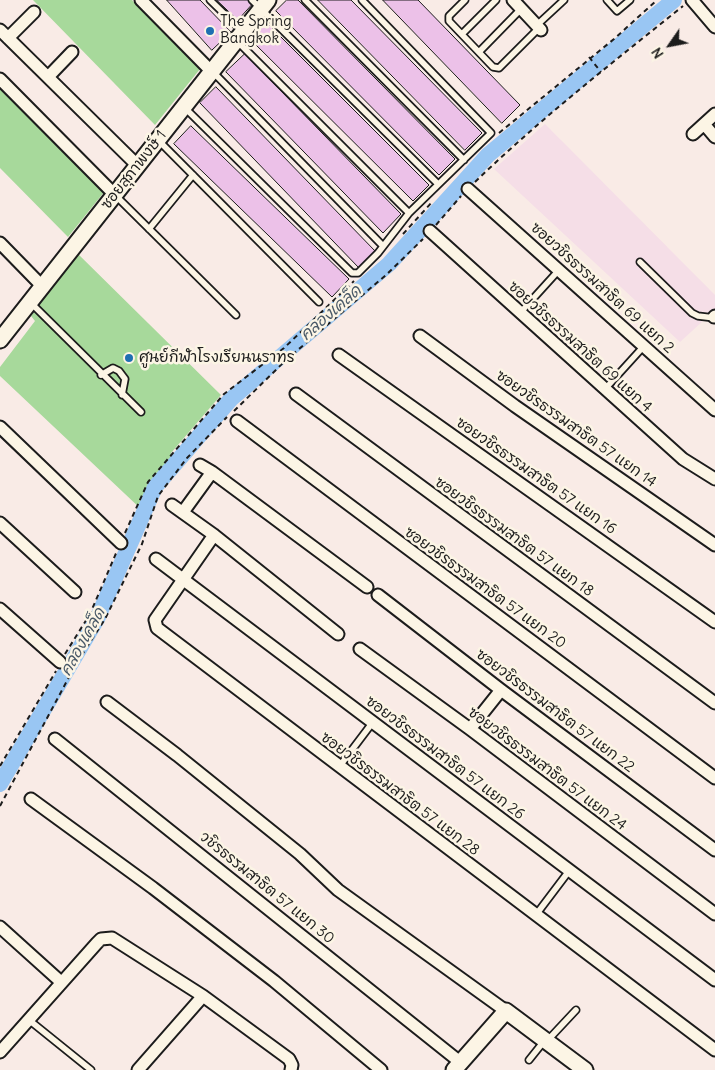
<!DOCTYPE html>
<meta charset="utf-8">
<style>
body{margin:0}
#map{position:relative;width:715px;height:1070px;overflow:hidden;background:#f9ebe6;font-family:Delius,sans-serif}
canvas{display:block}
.north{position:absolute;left:645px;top:20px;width:50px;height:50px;-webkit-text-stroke:4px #fcf5e5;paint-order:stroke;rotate:237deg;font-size:14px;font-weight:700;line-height:20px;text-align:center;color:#1c1c1c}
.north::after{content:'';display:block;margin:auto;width:18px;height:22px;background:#1c1c1c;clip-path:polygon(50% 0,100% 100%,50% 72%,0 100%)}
</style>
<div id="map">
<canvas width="715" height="1070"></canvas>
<div class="north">N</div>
</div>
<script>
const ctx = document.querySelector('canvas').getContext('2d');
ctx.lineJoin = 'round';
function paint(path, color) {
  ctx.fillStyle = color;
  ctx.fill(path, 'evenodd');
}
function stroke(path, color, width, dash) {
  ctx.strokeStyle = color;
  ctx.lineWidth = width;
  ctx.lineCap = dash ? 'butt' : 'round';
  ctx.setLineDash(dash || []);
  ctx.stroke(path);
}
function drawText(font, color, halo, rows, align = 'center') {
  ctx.font = font + ' Delius,"Playpen Sans Thai",sans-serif';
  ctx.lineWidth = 5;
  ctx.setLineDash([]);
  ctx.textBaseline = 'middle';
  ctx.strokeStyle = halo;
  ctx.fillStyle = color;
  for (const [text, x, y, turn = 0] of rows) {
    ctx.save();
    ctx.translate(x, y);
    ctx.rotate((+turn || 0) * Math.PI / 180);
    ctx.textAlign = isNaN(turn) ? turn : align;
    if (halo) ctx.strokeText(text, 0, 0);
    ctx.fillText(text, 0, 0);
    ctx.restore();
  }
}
paint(new Path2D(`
 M545,124l170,171v15l-35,32 -186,-173z`), '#f5dee7');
paint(new Path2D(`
 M33,0h99l68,69 -45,56z
 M0,85l105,106 -37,46 -68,-69z
 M75,251l146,144 -50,58 -1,13 -18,20 -10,24 -142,-134v-9l35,-46 -4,-5z`), '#a7d99b');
stroke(new Path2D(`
 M0,784l97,-165 58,-132 76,-88 158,-135 99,-109 186,-155`), '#99c6f3', 16);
const building = new Path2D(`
 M167,0h33l31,32 -19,18z
 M217,0h37l1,1 -17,19z
 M287,0h11l157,159 -16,16 -163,-164z
 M318,0h33l131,133 -17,17z
 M383,0h35l102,105 -18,18z
 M266,22l163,163 -16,16 -163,-162z
 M245,54l156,160 -18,19 -157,-161z
 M216,87l160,165 -17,16 -159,-165z
 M191,126l158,153 -17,18 -158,-153z`);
paint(building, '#ecc1e8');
stroke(building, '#1c1c1c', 1);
const lane = new Path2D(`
 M210,0l33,32
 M252,0l186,184
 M305,0l159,160
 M465,0l-16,16v5l44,46 6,1 40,-40
 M607,0l10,11 13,-11
 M537,25l27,-25
 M462,34l34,-34
 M237,41l172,172
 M479,52l42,-43
 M213,72l170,174
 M185,108l167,165h6l20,-20 31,-40 82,-80 -129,-133
 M159,141l160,161
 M115,195l121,120
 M149,229l44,-54
 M640,262l52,51 6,3 17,2
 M31,303l110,109
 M520,313l39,-43
 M101,375l12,-7 6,3 6,8 -3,16
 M605,389l39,-43
 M339,767l34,-45
 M535,916l34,-45
 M29,1020l62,50
 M547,1041l29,-31
 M529,1060l16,-20`);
const street = new Path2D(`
 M141,0l70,71
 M513,0l28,30
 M692,0l23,27
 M0,30l137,135
 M8,38l26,-26
 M48,77l24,-25
 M0,79l114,115
 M704,124l11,13
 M693,134l22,-20
 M468,189l247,221
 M430,231l253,228 32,20
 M0,243l42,43
 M714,317l1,-1
 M420,336l95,70 200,139
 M339,355l376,267
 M296,394l419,309
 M237,421l478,357
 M0,427l121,116
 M200,465l12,7 155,115
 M172,505l42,30 124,99
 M183,512l29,-40
 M0,523l75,69
 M214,535l-59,85 2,8 558,422
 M156,559l559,421
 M378,595l123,95 214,160
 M0,609l60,53
 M360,649l110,80 245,185
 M107,702l70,53 123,99 38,36 168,121
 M470,729l31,-39
 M55,739l405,323
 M31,799l122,89 121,93 107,89
 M0,927l61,55
 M0,1052l97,-109 4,-4 11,-1 91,58 86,63 3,6 -1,5
 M138,1070l65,-74`);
const secondary = new Path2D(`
 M0,340l268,-340
 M454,1070l52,-59 79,59`);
stroke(lane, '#1c1c1c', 9);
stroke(street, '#1c1c1c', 15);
stroke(secondary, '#1c1c1c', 19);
stroke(new Path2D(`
 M589,57l12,15
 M499,133l115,-94 43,-39
 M475,182c65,-63 137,-119 208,-176
 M436,225l25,-29
 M403,234l30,-33
 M234,411l52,-51 100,-85 37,-36
 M125,533l23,-51 76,-88 60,-46 70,-67
 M65,654l25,-40 27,-63
 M0,766l56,-95
 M0,806l76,-142 29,-45 37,-75 16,-48 29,-38 40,-41`), '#1c1c1c', 2, [5, 4]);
stroke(lane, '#fcf5e5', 5.5);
stroke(street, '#fcf5e5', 11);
stroke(secondary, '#fcf5e5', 15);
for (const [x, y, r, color] of [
 [210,31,5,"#1f6fb2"],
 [129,358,5,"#1f6fb2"]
]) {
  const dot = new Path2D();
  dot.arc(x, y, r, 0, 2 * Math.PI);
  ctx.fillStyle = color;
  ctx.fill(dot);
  stroke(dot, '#fcf5e5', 2);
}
drawText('15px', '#1c1c1c', '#fcf5e5', [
 ["The Spring",220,22],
 ["Bangkok",220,39],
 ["ศูนย์กีฬาโรงเรียนนราทร",139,358]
], 'left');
drawText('15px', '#1c1c1c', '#fcf5e5', [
 ["ซอยสุภาพงษ์ 1",134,170,-52],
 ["ซอยวชิรธรรมสาธิต 69 แยก 2",602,288,42],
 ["ซอยวชิรธรรมสาธิต 69 แยก 4",580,347,42],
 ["ซอยวชิรธรรมสาธิต 57 แยก 14",576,429,35],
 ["ซอยวชิรธรรมสาธิต 57 แยก 16",536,476,35],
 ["ซอยวชิรธรรมสาธิต 57 แยก 18",514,537,36],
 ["ซอยวชิรธรรมสาธิต 57 แยก 20",485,588,36],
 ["ซอยวชิรธรรมสาธิต 57 แยก 22",555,711,37],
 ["ซอยวชิรธรรมสาธิต 57 แยก 26",445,758,37],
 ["ซอยวชิรธรรมสาธิต 57 แยก 24",547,769,37],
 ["ซอยวชิรธรรมสาธิต 57 แยก 28",400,794,37],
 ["วชิรธรรมสาธิต 57 แยก 30",267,888,39]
]);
drawText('italic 16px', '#485867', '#fcf5e5', [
 ["คลองเคล็ด",331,313,-41],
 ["คลองเคล็ด",83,642,-61]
]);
</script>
